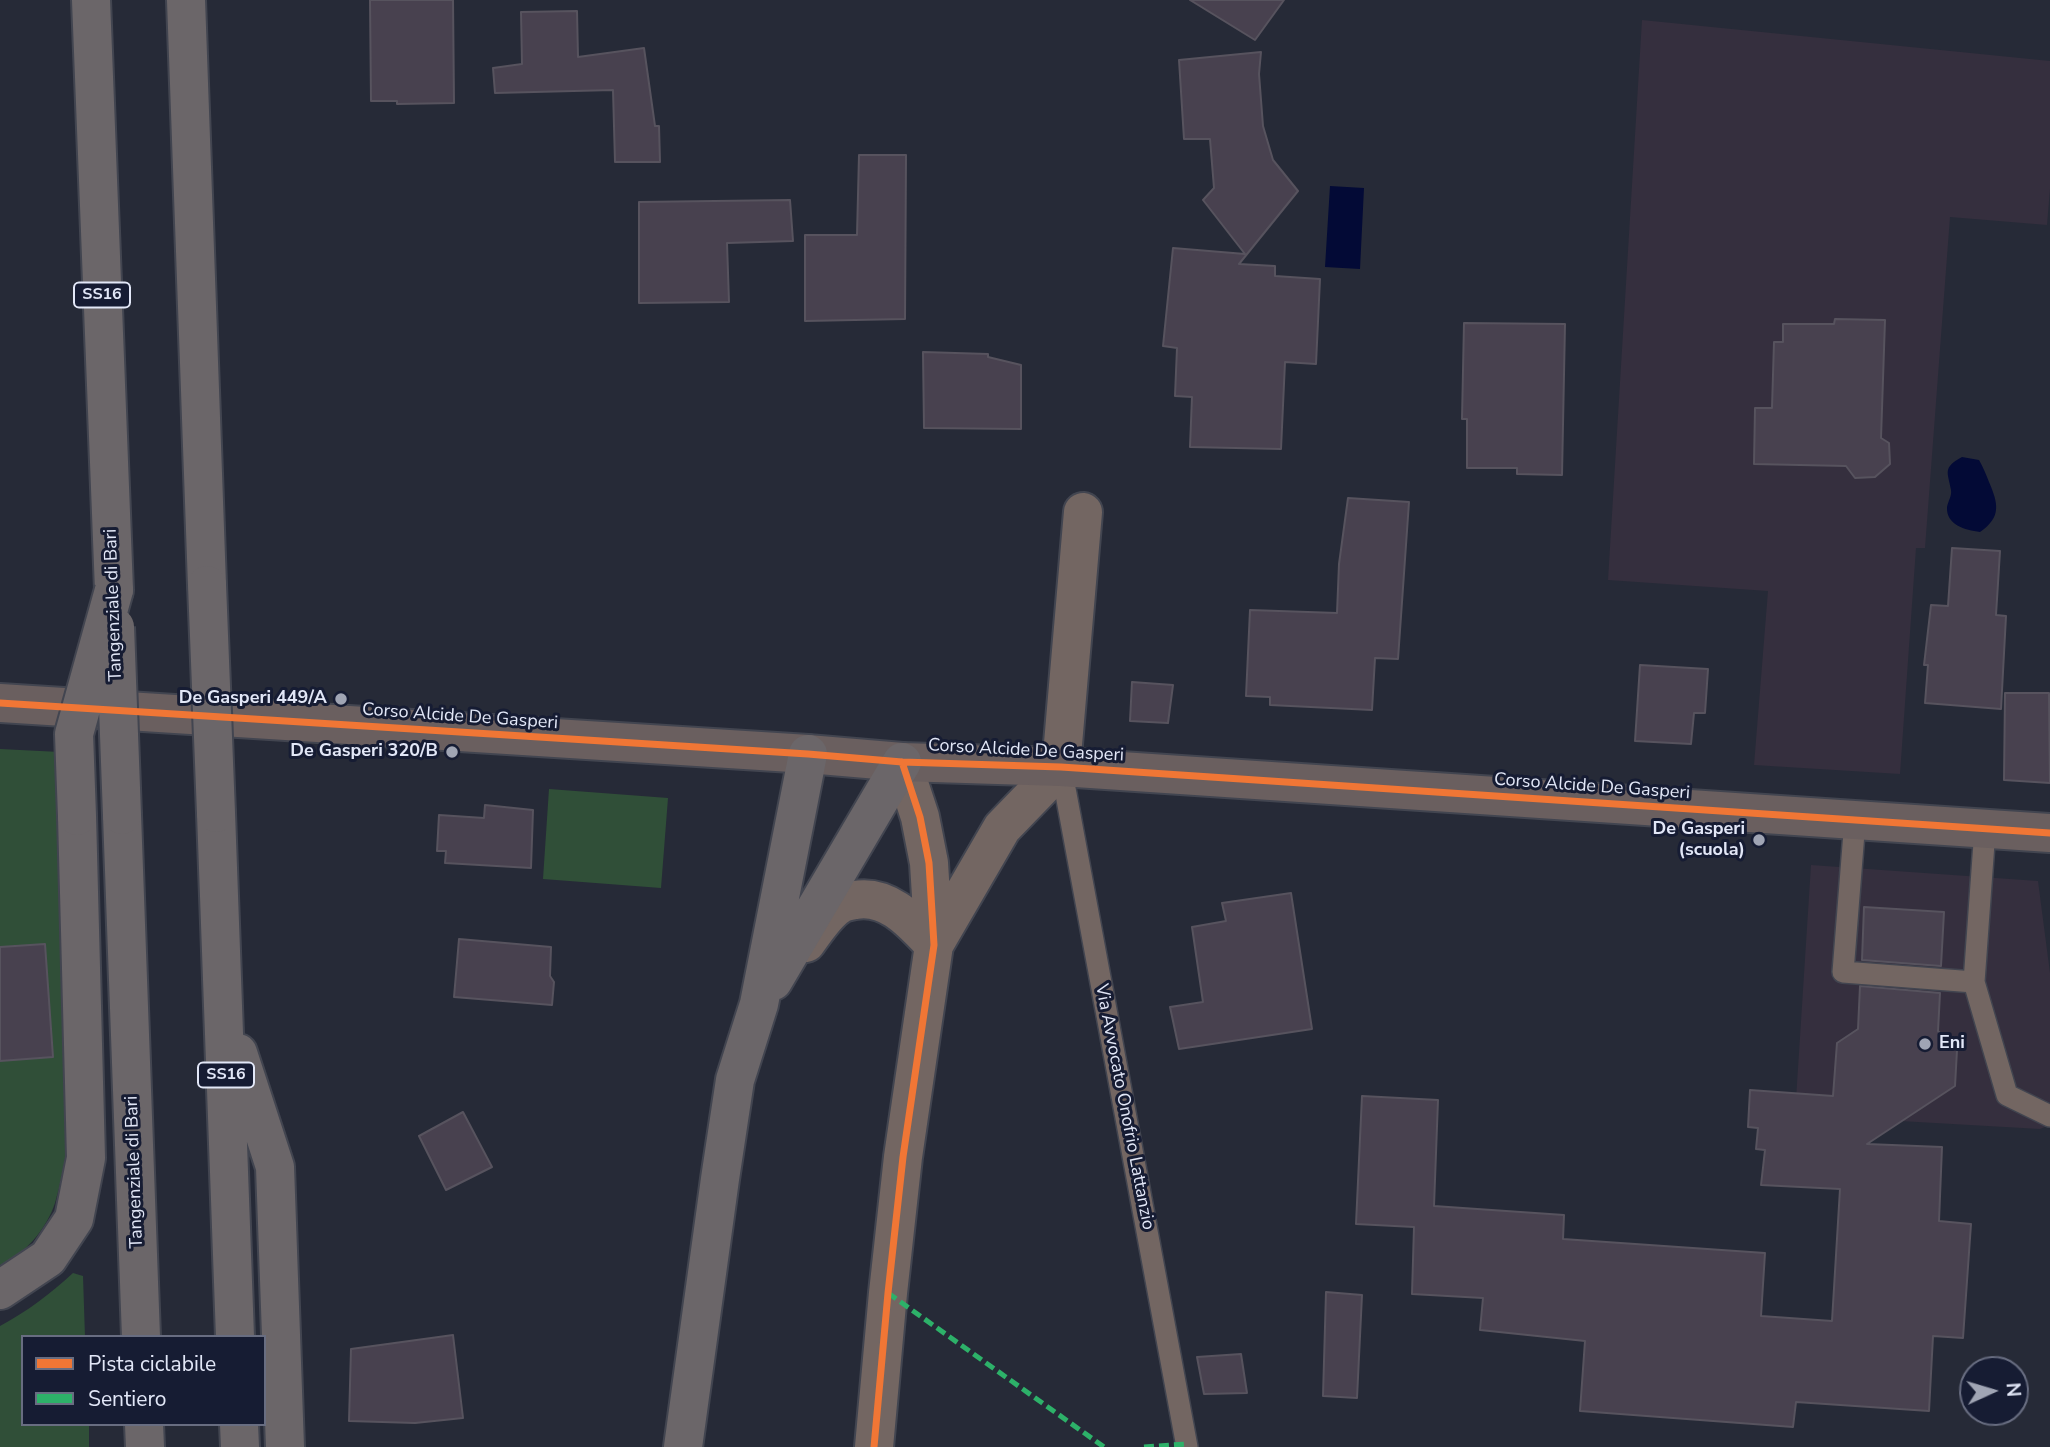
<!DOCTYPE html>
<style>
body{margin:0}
#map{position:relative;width:2050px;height:1447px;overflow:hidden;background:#262a37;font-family:"Nunito Sans",sans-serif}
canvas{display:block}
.legend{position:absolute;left:21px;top:1335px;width:245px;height:91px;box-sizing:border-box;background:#161c33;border:2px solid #686d81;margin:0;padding:9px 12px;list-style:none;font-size:21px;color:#e2e7f7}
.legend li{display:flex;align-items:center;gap:14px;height:35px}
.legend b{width:35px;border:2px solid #686d81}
.north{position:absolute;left:1959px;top:1356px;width:70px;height:70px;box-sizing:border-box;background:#161c33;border:2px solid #686d81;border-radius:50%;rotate:86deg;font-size:19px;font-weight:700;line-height:28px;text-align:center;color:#e2e7f7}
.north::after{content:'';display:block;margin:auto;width:24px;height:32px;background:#a0a5b4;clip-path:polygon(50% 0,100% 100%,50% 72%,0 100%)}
</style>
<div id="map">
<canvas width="2050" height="1447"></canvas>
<ul class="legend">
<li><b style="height:9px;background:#f07635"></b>Pista ciclabile</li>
<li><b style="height:9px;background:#2db169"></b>Sentiero</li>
</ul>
<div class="north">N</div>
</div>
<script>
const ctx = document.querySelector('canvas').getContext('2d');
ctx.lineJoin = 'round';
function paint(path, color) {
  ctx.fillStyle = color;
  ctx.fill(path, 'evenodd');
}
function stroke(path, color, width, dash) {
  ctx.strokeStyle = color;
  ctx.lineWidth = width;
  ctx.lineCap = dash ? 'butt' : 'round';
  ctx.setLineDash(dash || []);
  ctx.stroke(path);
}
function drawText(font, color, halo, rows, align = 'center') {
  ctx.font = font + ' "Nunito Sans",sans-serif';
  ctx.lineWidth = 6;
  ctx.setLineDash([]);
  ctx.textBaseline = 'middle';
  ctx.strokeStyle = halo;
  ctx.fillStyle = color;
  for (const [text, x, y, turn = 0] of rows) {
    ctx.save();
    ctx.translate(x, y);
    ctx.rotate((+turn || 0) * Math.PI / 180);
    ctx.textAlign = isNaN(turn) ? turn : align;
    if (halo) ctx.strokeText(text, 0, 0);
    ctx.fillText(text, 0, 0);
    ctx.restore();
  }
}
paint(new Path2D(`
 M1642,20l408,41v128l-3,36 -97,-8 -25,331h-9l-16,226 -146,-9 14,-174 -160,-11z
 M1811,865l227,16 12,92v152l-10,4 -245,-14z`), '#352f3e');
paint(new Path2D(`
 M0,749l60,3c2,76 5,153 8,229 2,74 9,150 -13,222 -8,25 -31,53 -55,62z
 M549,789l119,9 -7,90 -118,-9z
 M73,1273l10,3 2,61h-62v87h66v23h-89v-121c28,-15 50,-32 73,-53z`), '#304f38');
paint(new Path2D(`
 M1330,186l34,2 -4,81 -35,-2z
 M1962,457l17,3c4,7 7,14 10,22 9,21 13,35 -9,50 -15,-2 -34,-7 -33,-25 1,-6 5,-11 4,-17 -3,-18 -9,-22 11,-33z`), '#030a36');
const building = new Path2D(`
 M370,0h83l1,103 -57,1v-3h-26z
 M1190,0h94l-29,40z
 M577,11l1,46 66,-9 11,78h4l1,36h-45l-2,-72 -118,3 -2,-25 29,-4 -1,-52z
 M1261,52l-2,22 4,52 10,34 25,31 -59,73 36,2v10l45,3 -4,85 -31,-2 -4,87 -91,-2 2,-50 -17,-1 2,-48 -14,-2 10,-98 72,6 -42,-54 11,-12 -4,-49h-26l-5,-79z
 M859,155h47l-1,164 -100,2v-86h52z
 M790,200l3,41 -66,2 2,59 -90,1v-101z
 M1835,319l50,1 -4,118 8,5 1,21 -15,13 -20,1 -9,-12 -92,-2 1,-56h17l2,-66h9v-18h51z
 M1464,323l101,1 -3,151 -45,-1v-6h-50v-49h-5z
 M923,352l65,2v3l33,8v64l-97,-1z
 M1348,498l61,4 -11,157 -23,-1 -3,52 -102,-5v-8l-24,-1 4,-86 87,3 2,-49z
 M1952,548l48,3 -4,64 10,1 -5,93 -76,-6 3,-38h-4l7,-60 17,1z
 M1640,665l68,4 -3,44h-11l-3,31 -56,-3z
 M1132,682l41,3 -5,38 -38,-2z
 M2005,693h44l1,90 -46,-3z
 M485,805l48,5 -2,58 -86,-5 1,-12h-9l2,-36 45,3z
 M1291,893l21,136 -133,20 -9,-42 33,-5 -11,-75 34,-6 -4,-18z
 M1864,907l80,5 -3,54 -79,-6z
 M459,939l92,8 -1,29 4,6 -2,23 -98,-8z
 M45,944l8,113 -53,4v-114z
 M1860,986l80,7 -2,38 19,19 -2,36 -88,58 75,3 -3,74 32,3 -8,114 -30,-2 -4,75 -133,-9 -3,25 -213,-16 5,-70 -105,-11 3,-32 -71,-4 2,-67 -58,-3 6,-128 76,4 -4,106 130,9 -1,24 202,14 -4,63 71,5 8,-132 -79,-4 4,-35 -9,-1 2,-21 -10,-1 2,-37 83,6 4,-53 21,-14z
 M463,1112l29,55 -46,23 -27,-54z
 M1326,1292l36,3 -5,103 -34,-2z
 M453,1335l10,83 -48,5 -66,-2 2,-72z
 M1241,1354l6,39 -43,1 -7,-37z`);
paint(building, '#48414f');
stroke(building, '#57535e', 2);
const lane = new Path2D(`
 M1061,767l126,680
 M1855,820l-12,152 131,10 11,-153
 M1974,982l33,113 43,21`);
const street = new Path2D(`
 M806,943c9,-12 20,-30 33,-38 4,-3 11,-4 16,-5 34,-6 58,23 79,45
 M934,945l68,-117 59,-61 22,-255
 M874,1447l14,-154 15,-136 31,-212 -5,-82 -9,-46 -18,-55`);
const secondary = new Path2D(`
 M0,703l808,51 94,8 159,5 989,66`);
const highway = new Path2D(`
 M91,0l23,590
 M186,0l21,585
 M216,813l19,524
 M122,815l19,522
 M773,981l129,-219
 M238,1053l37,114 10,280
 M0,1290l48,-32 26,-39 12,-61 -9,-342
 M144,1424l1,23
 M239,1424l1,23
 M683,1447l37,-268 15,-99 24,-76 49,-250`);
stroke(lane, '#424550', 24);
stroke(street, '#424550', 42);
stroke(secondary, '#424550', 42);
stroke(highway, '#424550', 42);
stroke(lane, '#736662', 21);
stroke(street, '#736662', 38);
stroke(secondary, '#6a5f5f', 38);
stroke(highway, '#6b6669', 38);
const highwayBridge = new Path2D(`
 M207,585l9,228
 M115,627l7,188
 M77,816l-3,-82 40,-144`);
stroke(highwayBridge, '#424550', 42, []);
stroke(highwayBridge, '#6b6669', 38);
stroke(new Path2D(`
 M888,1293l216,154
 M1144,1447l42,-3`), '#2db169', 5, [10, 5]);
stroke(new Path2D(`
 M0,703l808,51 94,8 159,5 989,66
 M874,1447l14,-154 15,-136 31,-212 -5,-82 -9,-46 -18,-55`), '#f07635', 7);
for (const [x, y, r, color] of [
 [341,699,7,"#a0a5b4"],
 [452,752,7,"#a0a5b4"],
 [1759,840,7,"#a0a5b4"],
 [1925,1044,7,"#a0a5b4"]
]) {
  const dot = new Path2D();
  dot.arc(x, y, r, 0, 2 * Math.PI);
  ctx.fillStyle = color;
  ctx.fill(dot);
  stroke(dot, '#161c33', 2.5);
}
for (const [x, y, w] of [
 [102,295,56],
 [226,1075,56]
]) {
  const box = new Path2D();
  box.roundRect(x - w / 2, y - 12.5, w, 25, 5);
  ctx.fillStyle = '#161c33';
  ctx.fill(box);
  stroke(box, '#e2e7f7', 2);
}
drawText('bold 16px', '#e2e7f7', null, [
 ["SS16",102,295],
 ["SS16",226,1075]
]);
drawText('18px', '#e2e7f7', '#161c33', [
 ["Tangenziale di Bari",114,605,-92],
 ["Corso Alcide De Gasperi",460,717,4],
 ["Corso Alcide De Gasperi",1026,751,3],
 ["Corso Alcide De Gasperi",1592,787,4],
 ["Via Avvocato Onofrio Lattanzio",1124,1107,79],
 ["Tangenziale di Bari",135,1172,-92]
]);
drawText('bold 18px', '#e2e7f7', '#161c33', [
 ["De Gasperi 449/A",327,699],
 ["De Gasperi 320/B",438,752],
 ["De Gasperi",1745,830],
 ["(scuola)",1745,851],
 ["Eni",1939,1044,"left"]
], 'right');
</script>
